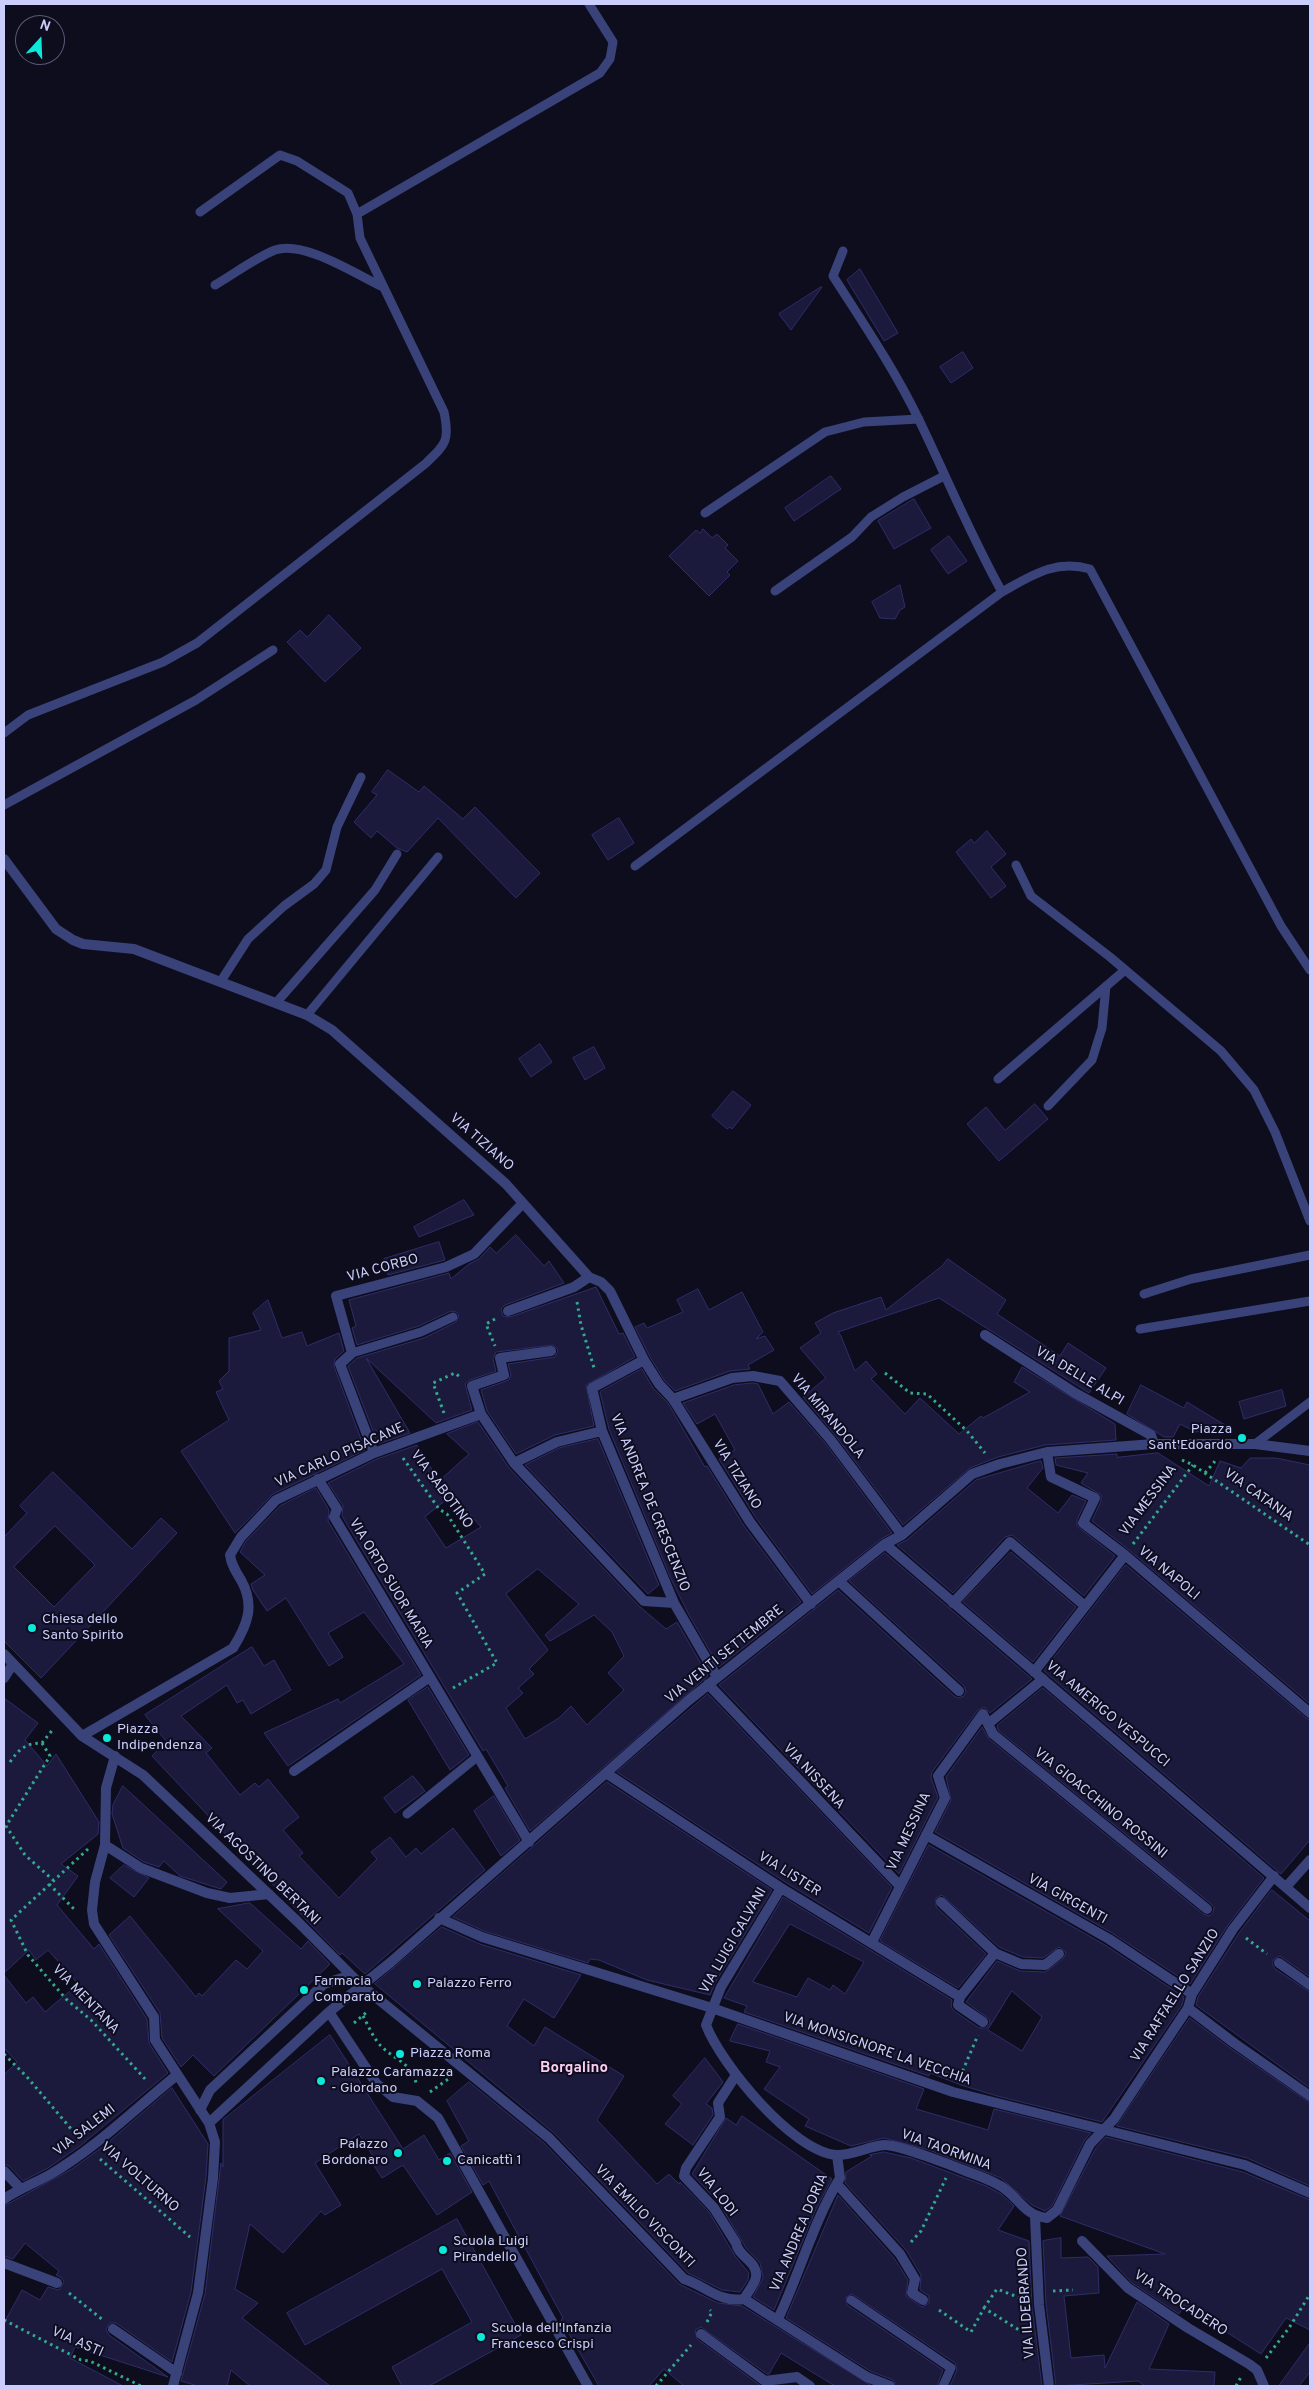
<!DOCTYPE html>
<meta charset="utf-8">
<style>
body{margin:0}
#map{position:relative;width:1314px;height:2390px;overflow:hidden;background:#0d0d1d;font-family:Overpass,sans-serif}
canvas{display:block}
.frame{position:absolute;inset:0;border:5px solid #cbcefc;pointer-events:none}
.north{position:absolute;left:15px;top:15px;width:50px;height:50px;box-sizing:border-box;background:#0d0d1d;border:1px solid #595a76;border-radius:50%;rotate:20deg;font-size:14px;font-weight:700;line-height:20px;text-align:center;color:#cbcefc}
.north::after{content:'';display:block;margin:auto;width:18px;height:22px;background:#0ce8da;clip-path:polygon(50% 0,100% 100%,50% 72%,0 100%)}
</style>
<div id="map">
<canvas width="1314" height="2390"></canvas>
<div class="frame"></div>
<div class="north">N</div>
</div>
<script>
const ctx = document.querySelector('canvas').getContext('2d');
ctx.lineJoin = 'round';
function paint(path, color) {
  ctx.fillStyle = color;
  ctx.fill(path, 'evenodd');
}
function stroke(path, color, width, dash) {
  ctx.strokeStyle = color;
  ctx.lineWidth = width;
  ctx.lineCap = dash ? 'butt' : 'round';
  ctx.setLineDash(dash || []);
  ctx.stroke(path);
}
function drawText(font, color, halo, rows, align = 'center') {
  ctx.font = font + ' Overpass,sans-serif';
  ctx.lineWidth = 4;
  ctx.setLineDash([]);
  ctx.textBaseline = 'middle';
  ctx.strokeStyle = halo;
  ctx.fillStyle = color;
  for (const [text, x, y, turn = 0] of rows) {
    ctx.save();
    ctx.translate(x, y);
    ctx.rotate((+turn || 0) * Math.PI / 180);
    ctx.textAlign = isNaN(turn) ? turn : align;
    if (halo) ctx.strokeText(text, 0, 0);
    ctx.fillText(text, 0, 0);
    ctx.restore();
  }
}
const building = new Path2D(`
 M860,269l38,64 -14,8 -37,-61z
 M821,287h1l-31,43 -12,-16z
 M963,352l10,16 -22,15 -11,-16z
 M831,476l10,13 -47,32 -9,-13z
 M914,499l17,29 -37,21 -16,-28z
 M703,529l9,9 5,-4 11,11 -3,3 13,13 -11,11 3,3 -21,21 -40,-40 27,-26 4,3z
 M949,536l18,25 -19,13 -17,-24z
 M900,585l5,22 -5,3 -5,9 -15,-1 -8,-16z
 M329,615l32,33 -36,34 -38,-40 13,-12 7,7z
 M388,770l31,22 5,-6 39,33 12,-12 65,66 -24,25 -78,-80 -31,34 -10,-4 -20,-17 -6,7 -17,-16 23,-27 -5,-3z
 M619,818l15,25 -26,17 -16,-25z
 M987,831l19,23 -15,13 15,19 -15,12 -35,-46 15,-13 3,4z
 M540,1044l12,18 -21,15 -12,-18z
 M594,1047l11,21 -20,12 -12,-22z
 M733,1091l18,14 -19,24 -2,-2 -3,2 -15,-13z
 M1035,1104l13,15 -49,42 -32,-37 19,-17 19,23z
 M464,1200l10,15 -55,22 -5,-10z
 M516,1235l28,31 5,-5 15,22 -59,22 -4,4 2,7 7,1 86,-30 23,47 4,-1 12,24 -49,28 8,41 -39,9 -39,19 -29,-43 -6,-21 28,-10 2,-6 -3,-10 47,-7 3,-7 -5,-5 -57,7 -3,7 3,12 -26,9 -5,4 7,26 -36,13 -70,-65 44,75 -32,11 -30,-78 9,-8 67,-20 32,-16 3,-7 -3,-3 -5,-1 -32,15 -62,19 -5,-17 4,-2 -7,-26 100,-27 2,6 18,-15 10,-5 11,-12 6,6z
 M439,1242l6,18 -57,15 -4,-16z
 M948,1259l58,41 -9,14 63,42 8,-13 38,25 -17,25 -150,-95 -101,34 3,4 14,35 11,-10 11,13 -6,5 34,35 15,-16 39,36 22,-18 2,2 47,-26 -16,-10 8,-15 93,57 1,16 -71,5 -47,12 -28,11 -67,57 -68,-90 -32,-38 23,-19 -26,-30 21,-15 -6,-10 18,-10 48,-16 5,13 56,-44z
 M698,1289l11,21 33,-18 21,40 -7,7 9,-3 9,14 -26,15 2,4 -20,2 -55,20 -11,-11 -14,-23 -15,-30 9,-4 3,5 36,-16 -6,-12z
 M268,1300l14,38 20,-6 5,14 32,-13 5,18 -9,8 -1,7 31,84 -92,44 -38,39 -54,-82 48,-31 -13,-28 7,-3 -4,-8 10,-10v-33l32,-8 -8,-17z
 M642,1369l11,19 15,15 37,64 2,-1 37,60 57,76 -82,65 -30,-52 -18,-36 -62,-150 -9,-37z
 M753,1383l5,1 15,30 16,-12 36,41 67,90 -11,6 -69,55 -56,-76 -37,-59 16,-9 -20,-36 -18,10 -14,-21 51,-18z
 M1141,1385l43,23 3,-6 38,23 -29,7 -16,-8 -7,13h-9l-37,-23z
 M1282,1390l4,16 -42,13 -5,-17z
 M478,1422l31,46 130,138 27,23 11,-7 31,54 -178,155 -25,-43 3,-2 -22,-37 -3,2 -141,-235 1,-10 -15,-23 49,-24 40,-14 22,36 30,-27 -22,-20zM453,1495l28,32 -35,21 -21,-31zM538,1569l41,35 -34,31 5,6 44,-26 18,17 12,24 -16,17 16,17 -37,35 -16,-19 -12,12 -34,21 -19,-31 17,-15 -5,-5 16,-14 -5,-5 19,-19 -42,-56z
 M598,1439l61,146 -11,9 -123,-129 34,-17z
 M1158,1453l51,33 11,-25 21,7 9,-10h26l34,7v239l-181,-154 -37,-29 9,-20v-6l-20,-12 7,-10 -32,-8 -1,-7 62,-4v3z
 M1041,1461l2,7 -16,20 31,25 14,-18 14,6 -9,19v6l38,30 -31,40 -72,-61 -7,2 -52,56 -56,-48 10,-5 69,-60z
 M53,1472l79,77 29,-31 16,15 -136,145 -37,-37v-104l23,-24 -7,-7zM55,1526l40,39 -41,42 -40,-40z
 M316,1488l13,22 -1,11 93,154 -133,91 -24,-33 74,-34 2,4 64,-39 -40,-52 -36,21 15,24 -14,9 -43,-68 -19,13 -14,-21 -2,-6 14,-9 -25,-23 6,-11 34,-35z
 M1011,1552l65,55 -43,55 -70,-60z
 M885,1553l147,126 -42,34 -6,-6 -6,3 -46,62 -1,6 7,19 -39,77 -180,-189 119,-95 116,106 4,2 6,-2 2,-4 -2,-6 -115,-105z
 M1126,1565l180,153 4,2v120l-29,34 -237,-203z
 M252,1647l12,19 10,-6 17,30 -40,24 -8,-14 -6,3 -10,-18 -46,31 31,32 -6,5 34,42 15,-12 4,4 9,-8 31,38 -16,13 20,23 -4,3 40,42 38,-39 -6,-7 19,-15 16,20 10,-9 5,6 32,-26 32,42 -120,104 -23,-21 -2,2 -30,-31 -158,-168 14,-15 -21,-26z
 M428,1687l41,68 -19,15 -42,-70z
 M1043,1688l221,190 -36,47 -38,59 -78,-51 -177,-101 16,-32 -5,-23 36,-50 7,12 214,175 6,2 4,-3 1,-6 -3,-3 -213,-174 -1,-4z
 M708,1694l184,193 -23,46 -84,-51 -168,-110z
 M4,1698l34,25 -13,17 22,26 9,-12 43,68 -1,12 -37,30 17,12 -21,29 37,44 5,-5 48,75 2,24 19,30 -88,73 -32,22 -25,13 -14,-15 -5,-2v-89l13,-13 -13,-14v-73l22,28 7,-6 12,15 33,-28 -30,-34 -12,10 -7,-10 -25,23z
 M413,1776l12,15 -30,22 -11,-15z
 M607,1782l165,108 -57,93 -5,12 -63,-15 -48,-20 -9,-1 -2,4 -104,-32 -31,-14z
 M123,1786l104,96 -6,7 -41,-13 -16,-15 -5,6 -15,-5 -21,-14 -11,-34 1,-9z
 M494,1796l26,44 -19,16 -27,-45z
 M929,1845l176,100 79,52 -2,8 -80,117 -105,-26 -36,-11 -31,-12 -1,3 -185,-64 3,-6 -23,-8 59,-101 169,103 -1,7 3,4 25,17h7l4,-5 -1,-4 -23,-17 31,-41 23,10 25,1 18,-13 3,-6 -7,-6 -16,11 -20,-1 -24,-10 -57,-52 -6,3v9l50,47 -28,34 -78,-47zM790,1924l74,38 -19,32 -12,-9 -3,5 -22,-12 -11,19 -44,-15zM1012,1991l30,26 -20,34 -34,-21z
 M124,1865l25,13 -15,19 -24,-19z
 M1272,1890l38,31v56l-30,-21 -6,3 -2,4 3,6 35,23v96l-114,-83 2,-8 41,-64z
 M250,1903l51,46 7,-8 22,23 -116,112 -21,-21 -12,12 -19,-29 -2,-25 -51,-78 21,-19 66,81 3,-4 3,3 34,-36 11,9 16,-18 -45,-42z
 M442,1927l38,17 101,31 -27,43 -30,-19 -17,27 27,20 11,-19 79,49 -27,44 60,64 12,-10 10,10 1,-2 29,30 26,44 14,17 -1,7 -8,12 -18,-2 -34,-17 -134,-140 -179,-149z
 M1190,2018l40,30 80,55v83l-63,-28 -130,-32z
 M738,2024l186,65 -8,20 72,21 6,-21 97,24 -7,8 -32,65 -7,5 -13,-6 -31,-27 -72,-28 -45,-12 -33,8 -46,-20 4,-7 -45,-30 16,-22 -14,-5 4,-11 -40,-10z
 M330,2035l73,114 21,-14 15,25 11,-7 22,39 -35,23 -34,-50 -21,13 -9,-14 3,-3 -17,-27 -44,29 26,42 -16,10 -4,-4 -38,42 -33,-29 -15,65 23,14 -16,15 88,68h-80l-19,-16 -4,16h-29l-17,-5 24,-87 16,-131 2,4v-47z
 M705,2058l18,24 -17,22 6,4 1,7 -20,30 -28,-21 17,-20 -9,-8z
 M469,2082l75,61 135,141 39,19 24,3 130,80h-37l-54,-33 -12,21h-2l-66,-47 -6,3 2,9 64,47h-77l-20,-17 -15,17h-50l-38,-66 2,-2 -74,-137 -6,4 -22,-39 8,-5 -22,-40z
 M172,2088l36,56 -2,33 -15,115 -19,70 -56,-39h-6l-4,6 3,6 59,42 -93,-30 -5,11 53,28h-119v-63l18,-33 18,10 8,-13 11,3 5,-8 -2,-4 -6,-3 3,-4 -34,-28 -12,16 -9,-3v-50l68,-37 33,-24z
 M742,2116l90,63 -16,30 -42,101 -21,-13 10,-19 -3,-15 -14,-15 -27,-45 -27,-29 34,-56 10,7z
 M1106,2137l137,35 67,28v130l-24,-12 -25,36 -77,-49 -5,9 -47,-31 -25,-27 58,-2 -105,-38 36,-68z
 M884,2152l27,6 75,28 15,8 13,12 -16,24 31,11 3,65 10,80h-92l7,-16 -2,-7 -103,-69 -6,3 1,8 96,65 -6,16h-40l-4,-6 -23,-9 -84,-53 52,-123 56,63 14,22 -2,16 16,11 7,-4v-7l-9,-6 1,-15 -15,-25 -61,-67 1,-11 26,-16 -2,-1z
 M457,2219l64,116 -92,51h-27l-10,-19 80,-45 -30,-53 -137,76 -18,-32z
 M1061,2238v20l27,-1 10,10 1,26 -35,3 7,62 33,-3 1,13 32,-66 32,22 -20,45 66,3 -1,14h-69l-7,-5 -82,5 -10,-82 -3,-63z
 M1310,2343v29l-11,14h-20z`);
paint(building, '#1b1a3d');
stroke(building, '#2f2d68', 1);
stroke(new Path2D(`
 M577,1302l4,23 14,46
 M495,1319l-9,5 9,22
 M885,1373l25,20 17,1 40,37 18,22
 M444,1413l-11,-30 22,-10 5,4
 M403,1458l36,51 8,5 38,60 -28,19 40,70 -44,25
 M1182,1460l11,5 117,80
 M1205,1473l11,-13
 M1133,1544l60,-79
 M42,1743l8,13 -44,70 19,29 28,25
 M10,1762c9,-13 16,-19 32,-19l12,-15
 M88,1849l-77,71 17,35 38,44 25,21 55,60
 M49,1884l27,27
 M1246,1938l21,16
 M363,2016c5,9 10,22 18,30 12,13 35,19 35,40
 M354,2023l14,-12
 M4,2054l23,23 51,60
 M960,2077l18,-42
 M430,2092l21,-15
 M100,2159l90,78
 M911,2242l10,-11 25,-53
 M1053,2291l20,-1
 M69,2293l34,27
 M984,2308l13,-19 26,10
 M939,2310l32,22 13,-24 43,27
 M4,2320l77,40 9,1 51,25
 M707,2322l5,-10 -2,-2
 M1266,2358l23,-30 21,-34
 M656,2386l35,-41
 M1236,2386l5,-9`), '#33a98f', 3, [2.5, 4]);
stroke(new Path2D(`
 M200,212l80,-57 17,6 51,32 9,21
 M843,251l-10,25c30,47 62,94 86,144 28,58 52,116 83,172
 M215,285c19,-11 40,-27 60,-35 29,-10 82,25 108,37
 M705,513l120,-81 39,-10 55,-3
 M775,591l77,-54 19,-20 32,-20 41,-21
 M4,733l24,-18 135,-53 34,-19 228,-179c21,-20 25,-23 19,-52l-84,-174 -3,-24 243,-141 10,-14 3,-17 -24,-38
 M4,805l192,-105 77,-50
 M1016,865l15,31 79,61 111,94 33,39 21,42 35,89
 M635,866l367,-274c29,-16 53,-33 88,-23l191,357 29,44
 M221,981l27,-42 36,-33 30,-22 12,-14 11,-43 24,-50
 M276,1003l99,-113 22,-36
 M307,1015l131,-158
 M998,1079l127,-109
 M1048,1106l44,-46 10,-32 4,-42
 M1144,1294l47,-15 119,-24
 M1140,1329l170,-28
 M352,1353l69,-21 32,-15
 M1255,1444l55,-42
 M407,1814l70,-57
 M851,2300l100,68 -8,18`), '#3a427a', 9);
stroke(new Path2D(`
 M4,859l52,70 17,11 10,4 51,5 173,66 25,15 174,154 83,93 12,5 9,9 34,69 15,24 14,15 77,123 61,82
 M508,1311l66,-24 15,-10
 M985,1335l90,58 76,42 3,9
 M644,1360l-52,28 10,43 72,172 43,74
 M673,1399l59,-21 21,-2 27,5 50,58 72,96
 M481,1414l-9,-28 32,-11 -4,-17 51,-7
 M1047,1452l4,25 44,21 -12,25 42,32 185,158
 M374,1453l-34,-89 12,-11 -16,-57 110,-29 28,-13 49,-51
 M514,1463l43,-21 45,-11
 M318,1479l19,30 -3,8 195,325
 M885,1544l425,364
 M840,1582l119,109
 M953,1603l57,-61 75,64
 M4,1654l78,82 61,39 155,147 63,63 188,153 135,141c22,7 35,24 60,20l123,78 23,9
 M1034,1672l91,-117
 M4,1678l9,-14
 M708,1684l192,202
 M988,1724l55,-45
 M82,1736l151,-88c15,-24 22,-43 8,-68 -5,-8 -10,-16 -11,-25l11,-18 35,-37 98,-47 107,-39 33,49 130,138 30,2
 M115,1756l-9,32 -1,57 -10,37 -3,28 2,14 60,93 1,23 54,83 6,19 -2,36 -15,115 -25,93
 M294,1771l136,-94
 M606,1773l175,115 179,109 -2,8 25,17
 M926,1835l183,104 83,55
 M105,1845l36,23 66,25 23,5 39,-4
 M1286,1887l24,-27
 M781,1888l-60,99 -15,38c15,39 86,126 130,130 15,1 33,-9 48,-10 13,-1 72,22 87,28 11,4 25,9 34,16 16,12 21,27 42,29l10,-8 33,-66 24,-25 74,-111 4,-14 41,-65 41,-53
 M941,1902l54,51 26,11 24,1 14,-11
 M439,1918l43,19 230,71 241,84 292,73 65,28
 M872,1942l73,-144 -7,-22 45,-62 10,20 214,175
 M1279,1963l31,22
 M960,1997l35,-44
 M1188,2008l46,35 76,53
 M329,2012l47,71 17,14 24,4 21,17 150,268
 M736,2075l-18,28 2,14 -34,51 -2,8 30,32 22,35c2,14 22,18 20,34 -1,7 -9,16 -12,22
 M200,2110l10,-20 114,-106 27,-9
 M209,2123l120,-111 62,-50 298,-262 196,-156 17,-9 70,-61 28,-10 47,-12 107,-8h101l55,7
 M4,2171l16,17
 M837,2184l63,70 15,25 -3,14 11,7
 M4,2199c15,-10 31,-16 47,-25 46,-27 85,-66 126,-99
 M1035,2217l4,88 10,81
 M1082,2241l46,47 60,40 61,36 8,6 7,16
 M4,2263l53,20
 M778,2319c22,-46 35,-97 62,-141l-3,-23
 M113,2329l64,44
 M701,2334l64,47 32,-4 13,9`), '#3a427a', 10);
for (const [x, y, r, color] of [
 [1242,1438,5,"#0ce8da"],
 [32,1628,5,"#0ce8da"],
 [107,1738,5,"#0ce8da"],
 [417,1984,5,"#0ce8da"],
 [304,1990,5,"#0ce8da"],
 [400,2054,5,"#0ce8da"],
 [321,2081,5,"#0ce8da"],
 [398,2153,5,"#0ce8da"],
 [447,2161,5,"#0ce8da"],
 [443,2250,5,"#0ce8da"],
 [481,2337,5,"#0ce8da"]
]) {
  const dot = new Path2D();
  dot.arc(x, y, r, 0, 2 * Math.PI);
  ctx.fillStyle = color;
  ctx.fill(dot);
  stroke(dot, '#0d0d1d', 2);
}
drawText('14px', '#cbcefc', '#0d0d1d', [
 ["VIA TIZIANO",481,1143,41],
 ["VIA CORBO",383,1269,-15],
 ["VIA DELLE ALPI",1079,1377,31],
 ["VIA MIRANDOLA",827,1417,50],
 ["VIA CARLO PISACANE",340,1456,-24],
 ["VIA TIZIANO",736,1475,58],
 ["VIA SABOTINO",441,1490,53],
 ["VIA CATANIA",1258,1496,35],
 ["VIA MESSINA",1149,1501,-53],
 ["VIA ANDREA DE CRESCENZIO",649,1503,68],
 ["VIA NAPOLI",1168,1574,40],
 ["VIA ORTO SUOR MARIA",390,1584,59],
 ["VIA VENTI SETTEMBRE",725,1655,-39],
 ["VIA AMERIGO VESPUCCI",1107,1715,40],
 ["VIA NISSENA",813,1777,47],
 ["VIA GIOACCHINO ROSSINI",1100,1804,39],
 ["VIA MESSINA",910,1832,-65],
 ["VIA AGOSTINO BERTANI",262,1870,44],
 ["VIA LISTER",789,1875,32],
 ["VIA GIRGENTI",1067,1900,29],
 ["VIA LUIGI GALVANI",734,1941,-60],
 ["VIA RAFFAELLO SANZIO",1176,1996,-58],
 ["VIA MENTANA",85,2000,46],
 ["VIA MONSIGNORE LA VECCHIA",877,2050,19],
 ["VIA SALEMI",85,2131,-38],
 ["VIA TAORMINA",946,2151,20],
 ["VIA VOLTURNO",139,2178,41],
 ["VIA LODI",716,2193,52],
 ["VIA EMILIO VISCONTI",644,2217,46],
 ["VIA ANDREA DORIA",800,2233,-67],
 ["VIA ILDEBRANDO",1027,2303,-94],
 ["VIA TROCADERO",1180,2304,33],
 ["VIA ASTI",77,2343,24]
]);
drawText('14px', '#cbcefc', '#0d0d1d', [
 ["Piazza",1232,1430,"right"],
 ["Sant'Edoardo",1232,1446,"right"],
 ["Chiesa dello",42,1620],
 ["Santo Spirito",42,1636],
 ["Piazza",117,1730],
 ["Indipendenza",117,1746],
 ["Farmacia",314,1982],
 ["Comparato",314,1998],
 ["Palazzo Ferro",427,1984],
 ["Piazza Roma",410,2054],
 ["Palazzo Caramazza",331,2073],
 ["- Giordano",331,2089],
 ["Palazzo",388,2145,"right"],
 ["Bordonaro",388,2161,"right"],
 ["Canicattì 1",457,2161],
 ["Scuola Luigi",453,2242],
 ["Pirandello",453,2258],
 ["Scuola dell'Infanzia",491,2329],
 ["Francesco Crispi",491,2345]
], 'left');
drawText('bold 15px', '#fccdf3', '#0d0d1d', [
 ["Borgalino",574,2069]
]);
</script>
